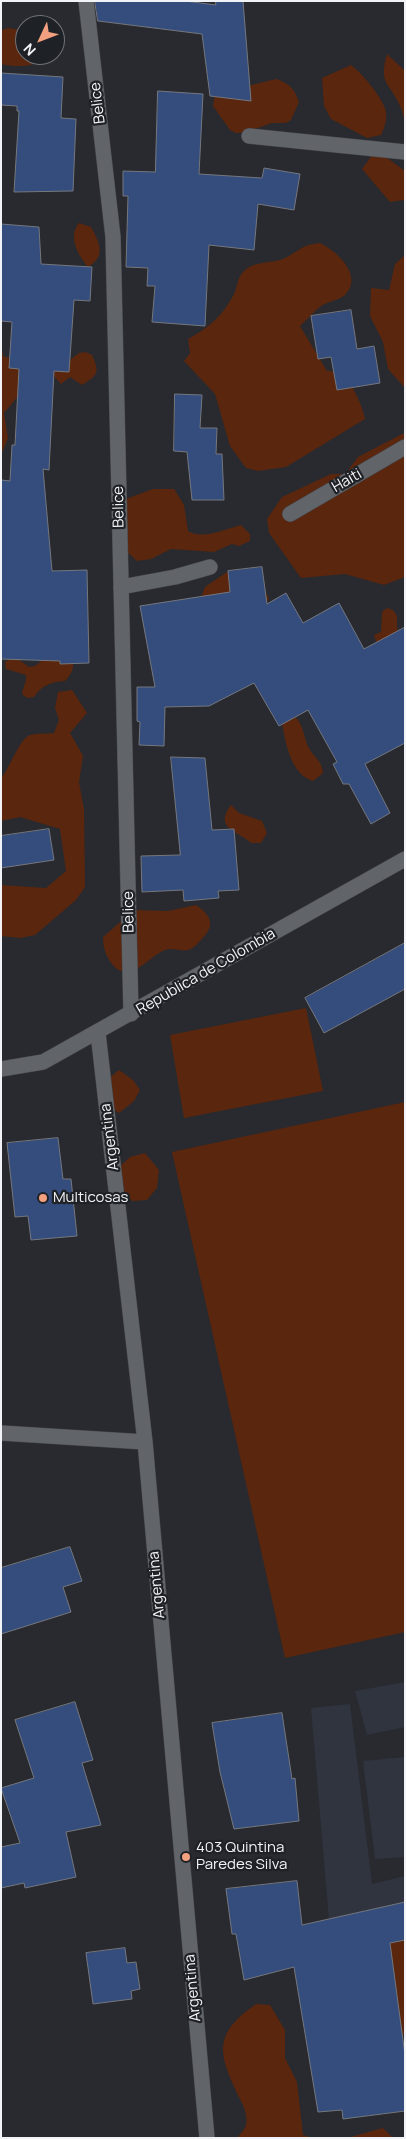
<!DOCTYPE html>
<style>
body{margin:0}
#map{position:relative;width:406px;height:2139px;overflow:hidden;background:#282a2f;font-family:Manrope,sans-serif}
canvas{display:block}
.frame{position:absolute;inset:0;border:2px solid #f1f3f6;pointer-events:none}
.north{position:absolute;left:15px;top:15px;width:50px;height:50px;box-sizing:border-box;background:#1e2125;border:1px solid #727579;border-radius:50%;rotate:227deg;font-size:14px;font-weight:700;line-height:20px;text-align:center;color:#f1f3f6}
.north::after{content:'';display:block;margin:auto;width:18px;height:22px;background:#f2a07f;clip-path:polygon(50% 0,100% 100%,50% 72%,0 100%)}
</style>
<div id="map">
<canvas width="406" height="2139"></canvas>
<div class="frame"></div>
<div class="north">N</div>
</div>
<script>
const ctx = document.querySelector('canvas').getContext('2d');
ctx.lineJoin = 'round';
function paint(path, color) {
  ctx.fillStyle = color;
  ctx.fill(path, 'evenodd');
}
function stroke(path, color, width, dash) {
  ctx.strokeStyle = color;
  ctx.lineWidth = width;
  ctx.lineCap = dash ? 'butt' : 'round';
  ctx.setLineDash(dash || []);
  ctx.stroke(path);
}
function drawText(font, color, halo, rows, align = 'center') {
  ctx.font = font + ' Manrope,sans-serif';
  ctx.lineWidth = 4.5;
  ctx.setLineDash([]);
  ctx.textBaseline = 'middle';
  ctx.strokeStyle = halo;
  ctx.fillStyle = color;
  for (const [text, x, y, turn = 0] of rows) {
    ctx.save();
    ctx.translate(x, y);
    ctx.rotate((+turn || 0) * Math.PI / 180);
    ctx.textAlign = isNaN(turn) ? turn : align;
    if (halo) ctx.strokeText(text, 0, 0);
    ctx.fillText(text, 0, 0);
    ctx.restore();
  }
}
paint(new Path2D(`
 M405,1682v45l-38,8 -12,-44z
 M350,1704l22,180 33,-8v26l-76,18 -18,-212z
 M405,1757v100l-30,2 -12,-98z`), '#2f343f');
paint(new Path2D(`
 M9,28l16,3v24h25c-14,12 -31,13 -49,9v-34z
 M387,54l18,17v51c-2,-5 -2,-11 -5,-16 -10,-24 -22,-21 -13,-52z
 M351,65c11,8 29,30 34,43 3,10 0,19 -4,27l-14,3 -36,-19 -7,-13 -2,-28z
 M276,79c14,5 18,9 23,23l-8,18 -5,3h-14l-28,10h-8l-6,-3 -17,-24 2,-12z
 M376,150l29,21 -1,29 -14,2 -28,-33z
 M79,223l12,4c8,15 16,29 -3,40 -9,-11 -21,-30 -9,-44z
 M320,243c17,8 44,33 25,52 -7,6 -18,6 -25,12 -7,5 -13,13 -20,19l27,45c3,0 8,0 11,1 13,6 25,35 27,47l-79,48 -28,4 -12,-3 -16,-22 -15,-52 -31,-33 6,-8 -2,-14c20,-11 35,-23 46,-45 4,-9 3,-17 11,-24 12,-10 28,-6 40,-12 16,-8 16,-13 35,-15z
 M405,255v133l-17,-19 -5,-27 -13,-26 1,-28 18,2 6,-26z
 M1,342l2,14 12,4 14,23 -25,30 4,25 -7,17z
 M86,352l6,3c8,18 6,20 -10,30l-12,-8 -9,7 -9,-10 27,-21z
 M402,434h3v143l-21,8 -39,-11 -44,4 -32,-45 -2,-14 15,-22 49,-23h14l13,-17z
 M153,489h21l10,16 4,26c14,9 38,-2 53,-6l9,9v7l-11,5 -7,-2 -18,8 -43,-3 -20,10 -14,2 -11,-10 2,-15 -9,-28 4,-8z
 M227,572c19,-1 33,9 42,26l-3,6 -65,-7 4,-10z
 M387,608l6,2 4,6v12l8,19 -21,20 -10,-32 7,-3 1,-20z
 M69,651c6,14 6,19 -4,30 -14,1 -23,4 -31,16l-7,1 -5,-4c1,-8 5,-12 4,-19l-20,-6 -1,-7 6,-4 7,1 11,8 6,-1 17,-13z
 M72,690l15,23 -17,20 13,23 -4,26 5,27 1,78 -9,13 -41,35 -15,3 -19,-2v-51l45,3 20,-17 -6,-42 -40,-12 -19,4v-43c9,-10 18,-39 29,-43 7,-2 16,-1 24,-2l5,-13 -4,-12 3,-16z
 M293,715c11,8 10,22 16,33 5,10 13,12 14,25l-10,8c-22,-6 -28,-39 -31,-59z
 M231,805l8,8 23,8 5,12 -6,10h-10c-13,-12 -38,-15 -20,-38z
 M196,905c16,11 20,21 4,36 -3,3 -7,8 -12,9 -7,2 -16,-3 -23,0 -16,6 -35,35 -52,15 -7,-8 -10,-17 -10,-28l31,-27 34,1z
 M306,1008l17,83 -139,27 -14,-83z
 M119,1070l14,10 7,10 -6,11 -15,12 -10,-6 -1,-28z
 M405,1102v530l-120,26 -113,-506z
 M145,1153l14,17 -2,18 -10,12 -15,1 -12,-15 -4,-16 14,-13z
 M405,1924v113l-15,-21 -37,-81z
 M256,2004l14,1 15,25v28l12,24 6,53 10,3h-76c3,-4 8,-9 9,-13 2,-9 -2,-18 -6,-26 -21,-44 -29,-64 16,-95z
 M383,2128l10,10h-46z`), '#5a260e');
const building = new Path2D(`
 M95,1h90l31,4 -1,-4h28l8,100 -41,-5 -8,-62 -104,-13z
 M1,73l62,4 -2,41 15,1 -3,72 -59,1 5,-81h-2v-5l-16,-1z
 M158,91l45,3 -4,80 63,4 2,-10 36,6 -6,36 -36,-6 -4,46 -45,-5 -4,81 -53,-4 3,-36h-8l1,-18 -22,-1 2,-71h-5v-25l32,1z
 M1,224l38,3 2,37 51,3 -2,34 -16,-1 -5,72 -15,-1 -5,99 -6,-1 9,102 35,-1 2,93 -29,1v-3l-59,-2v-179l9,1 2,-36h3l4,-76 -10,-1 3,-46 -11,-1z
 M351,310l6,39 17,-3 6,37 -43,7 -6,-33 -13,2 -7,-43z
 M175,394l27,1 -2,33h17l-1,26h6l2,46h-32l-5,-48 -13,-1z
 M262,567l5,37 19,-11 17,30 36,-20 25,46 41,-22v116l-40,21 25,49 -19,11 -22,-40h-6l-10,-20 4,-2 -29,-52 -29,16 -25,-43 -45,23 -44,1 -1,39 -25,-1 1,-23 -3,-1v-34h18l-15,-81 90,-14 -2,-21z
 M171,757l34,1 7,72 22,-1 5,61 -21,1 1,7 -35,3 -1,-11 -41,2 -1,-36 39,-1z
 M49,829l5,31 -53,8v-32z
 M405,943v46l-81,44 -19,-35z
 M58,1138l5,41h8l6,57 -46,4 -3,-24 -13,1 -8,-74z
 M70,1547l12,34 -19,6 8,25 -70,22v-66z
 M75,1702l18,58 -11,3 19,62 -35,7 10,45 -51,11 -1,-5 -23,5v-41l19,-4 -19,-55 33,-10 -19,-58z
 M282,1713l10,66 3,-1 4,43 -65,8 -14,-57 -8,-49z
 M297,1881l5,44 103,-23v38l-15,3 15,112v56l-62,8 -1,-9 -24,2 -24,-145 -50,13 -8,-46h-4l-6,-45z
 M125,1948l2,15 9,-1 4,27 -9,2 1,8 -39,5 -7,-51z`);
paint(building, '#354d7d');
stroke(building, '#74777d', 1);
const service = new Path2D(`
 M121,587l54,-10 35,-10`);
const minor = new Path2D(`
 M86,1l27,236 18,777
 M249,136l156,16
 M290,514l115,-67
 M98,1033l47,409 62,696
 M1,1433l144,9`);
const tertiary = new Path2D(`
 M1,1069l42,-7 362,-203`);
stroke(service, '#47494d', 16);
stroke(minor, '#47494d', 16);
stroke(tertiary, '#47494d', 16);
stroke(service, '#616469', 15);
stroke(minor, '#616469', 15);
stroke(tertiary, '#616469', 15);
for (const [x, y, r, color] of [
 [43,1198,5,"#f2a07f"],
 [186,1857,5,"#f2a07f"]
]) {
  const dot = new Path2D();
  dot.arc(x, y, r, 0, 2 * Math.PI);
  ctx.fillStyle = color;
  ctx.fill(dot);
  stroke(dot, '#1e2125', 2);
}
drawText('15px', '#f1f3f6', '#1e2125', [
 ["Belice",98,103,-97],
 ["Haiti",347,481,-30],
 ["Belice",119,507,-91],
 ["Belice",129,912,-91],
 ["Republica de Colombia",206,972,-30],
 ["Argentina",110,1137,-97],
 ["Argentina",157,1585,-95],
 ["Argentina",193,1988,-95]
]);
drawText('15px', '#f1f3f6', '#1e2125', [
 ["Multicosas",53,1198],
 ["403 Quintina",196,1848],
 ["Paredes Silva",196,1865]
], 'left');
</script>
